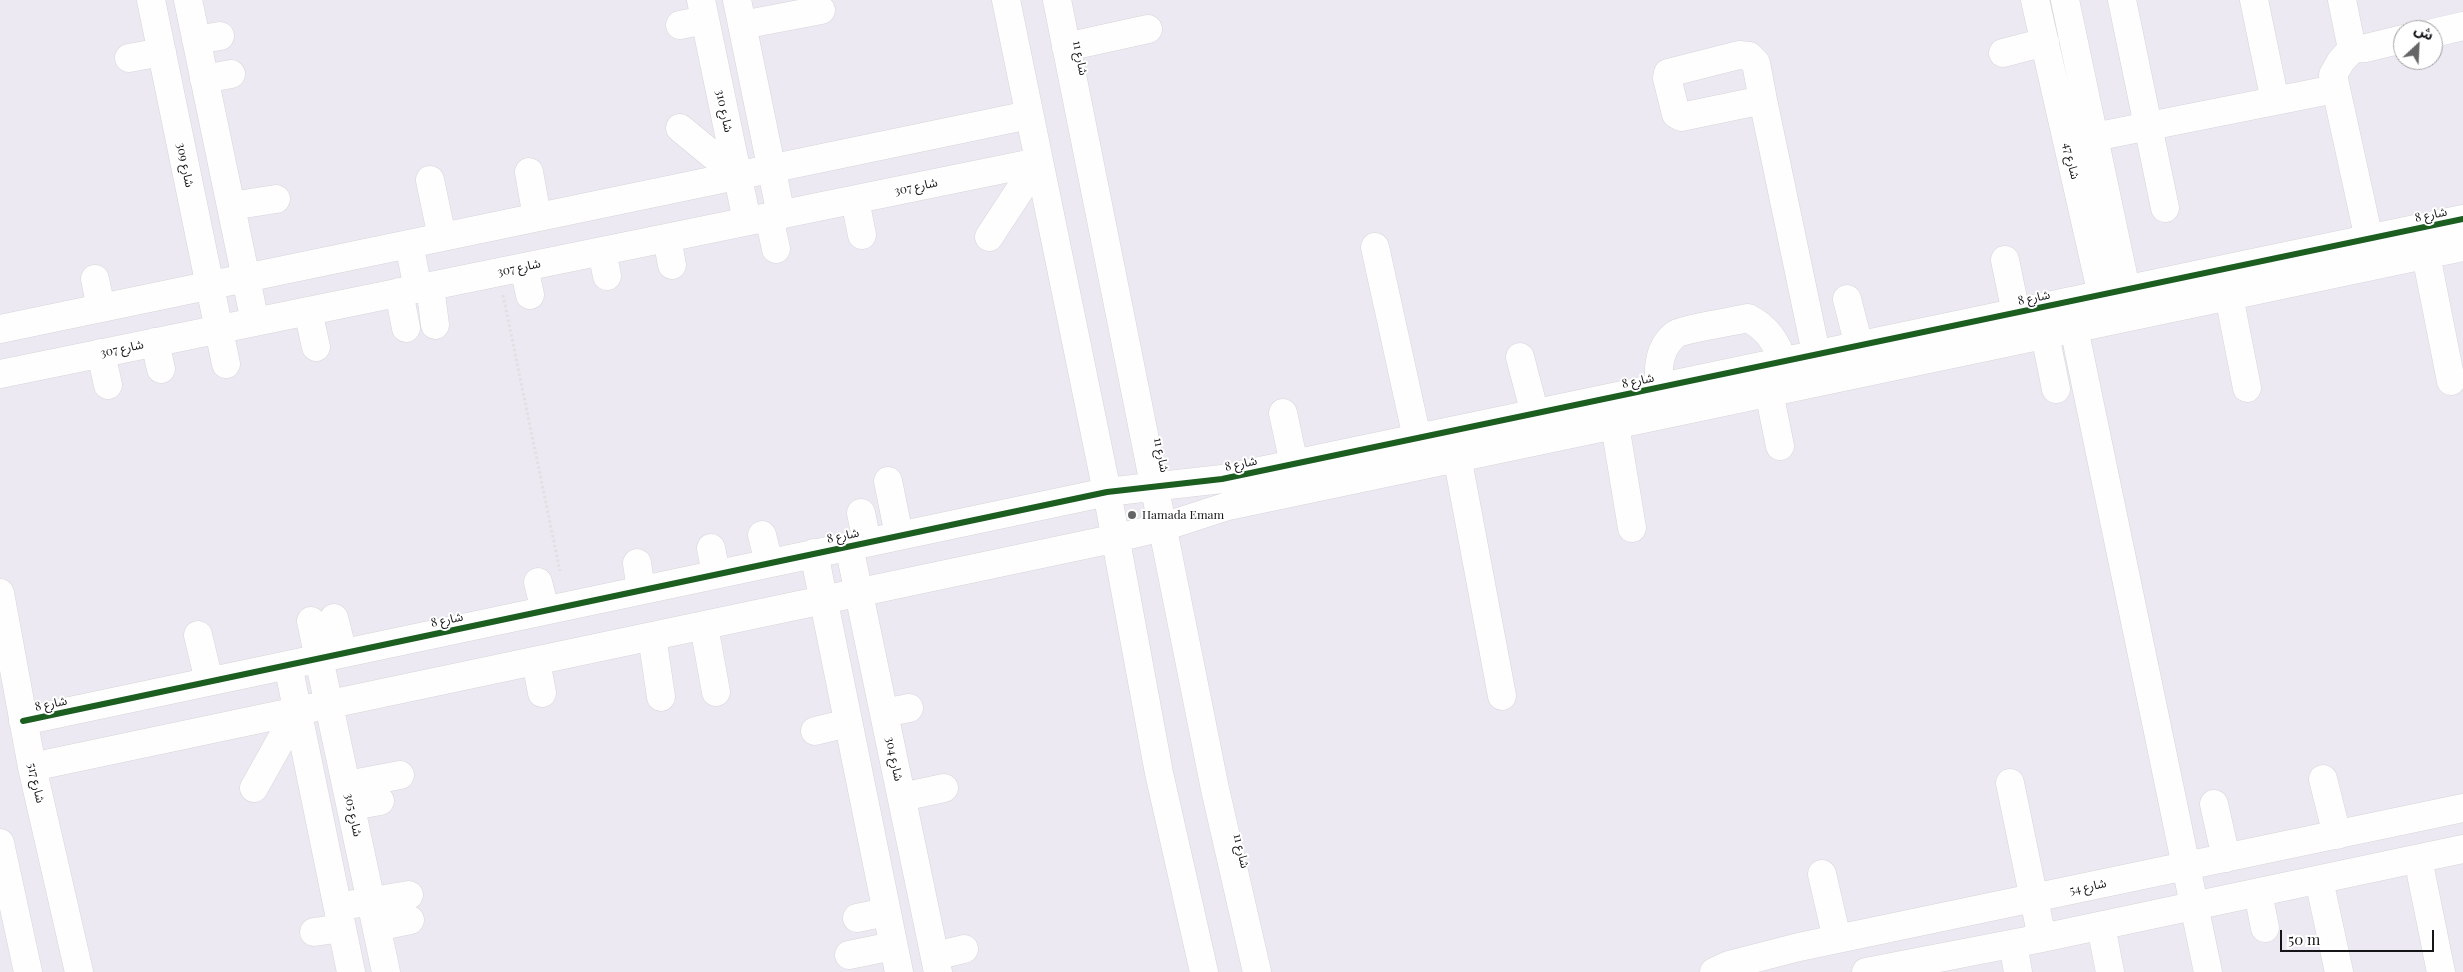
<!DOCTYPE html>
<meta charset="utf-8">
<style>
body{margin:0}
#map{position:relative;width:2463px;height:972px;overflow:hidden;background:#faf8fc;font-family:"Playfair Display","Noto Sans Arabic",serif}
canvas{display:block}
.north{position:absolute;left:2393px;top:20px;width:50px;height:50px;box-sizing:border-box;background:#fff;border:1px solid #a1a1a2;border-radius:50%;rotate:25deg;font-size:14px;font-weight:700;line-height:20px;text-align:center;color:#151416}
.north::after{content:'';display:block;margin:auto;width:18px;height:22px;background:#656466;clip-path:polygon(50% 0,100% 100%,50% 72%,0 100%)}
.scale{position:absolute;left:2280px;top:930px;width:154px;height:22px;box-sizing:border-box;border:2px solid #151416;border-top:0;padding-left:6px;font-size:15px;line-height:18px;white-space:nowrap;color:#151416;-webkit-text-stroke:4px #fff;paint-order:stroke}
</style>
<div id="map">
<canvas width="2463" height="972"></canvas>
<div class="north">ش</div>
<div class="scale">50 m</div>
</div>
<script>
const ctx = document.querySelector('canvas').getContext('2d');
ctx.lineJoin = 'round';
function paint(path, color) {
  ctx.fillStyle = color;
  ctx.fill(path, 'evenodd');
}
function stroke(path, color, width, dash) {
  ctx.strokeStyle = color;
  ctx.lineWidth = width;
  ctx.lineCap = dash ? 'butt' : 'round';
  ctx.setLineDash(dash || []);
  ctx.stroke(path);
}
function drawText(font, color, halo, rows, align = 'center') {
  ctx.font = font + ' "Playfair Display","Noto Sans Arabic",serif';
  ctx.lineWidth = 4;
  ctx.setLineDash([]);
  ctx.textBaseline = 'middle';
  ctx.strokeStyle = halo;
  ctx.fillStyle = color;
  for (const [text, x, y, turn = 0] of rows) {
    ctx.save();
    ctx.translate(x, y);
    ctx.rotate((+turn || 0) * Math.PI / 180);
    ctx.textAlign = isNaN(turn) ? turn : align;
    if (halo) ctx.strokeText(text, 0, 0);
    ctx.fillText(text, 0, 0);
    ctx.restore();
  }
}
paint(new Path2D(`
 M0,0h2463v972h-2463zM2403,30h30v30h-30z`), '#ede9f3');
const minor = new Path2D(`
 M151,0l75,364
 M188,0l67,322
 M701,0l46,221
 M737,0l44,215
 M1006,0l101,492 52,281 45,199
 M1057,0l158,789 42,183
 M2035,0l71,313
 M2065,0l65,308
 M2122,0l43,208
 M2254,0l21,101
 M2342,0l10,49 14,-1 37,-9
 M680,25l25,-5
 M742,25l79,-15
 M2433,33l30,-7
 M196,40l24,-4
 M1066,47l82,-18
 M2352,49l-11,12 -8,14 36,164
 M2003,53l42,-11
 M1739,55l10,1 7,7 7,37 -82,17 -5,-3 -9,-36 1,-5z
 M129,58l33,-6
 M204,79l27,-5
 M1763,100l57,272
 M680,128l57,47
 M2094,137l241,-48
 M529,172l8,45
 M430,180l12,57
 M855,200l7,35
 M231,206l45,-7
 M769,217l7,32
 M989,237l49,-75
 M667,238l5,27
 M409,244l9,45
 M1375,247l42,191
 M602,251l5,25
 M2426,255l25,126
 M2005,260l11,53
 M524,267l6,28
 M95,279l6,29
 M430,286l5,39
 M399,292l7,36
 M2229,296l18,92
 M1847,299l12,47
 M308,311l8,36
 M2074,328l134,644
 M0,329l1029,-214
 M2045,335l11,54
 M155,342l6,27
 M101,353l7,32
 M1520,357l15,57
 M0,374l1038,-212
 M1660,387c-3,-18 -1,-41 16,-53 8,-5 59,-13 72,-16 19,10 28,23 35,44
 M1769,392l11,54
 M1283,413l11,51
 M1615,425l17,103
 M1454,440l48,256
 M888,481l11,54
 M861,513l6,29
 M762,535l7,28
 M849,546l89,426
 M711,548l5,26
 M814,553l85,419
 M637,563l4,27
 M538,582l7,28
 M0,593l32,174 47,205
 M334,618l9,35
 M311,621l75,351
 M704,626l12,66
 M198,635l11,46
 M652,636l9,61
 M536,661l6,32
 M288,665l63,307
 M884,713l25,-5
 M23,721l1084,-229 115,-13 1241,-260
 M815,731l33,-8
 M32,767l1085,-229 46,-11 65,-21 1235,-259
 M2323,779l14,56
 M2010,783l32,155
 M347,785l53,-10
 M254,788l43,-77
 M902,797l42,-9
 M2214,804l12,54
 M352,806l28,-5
 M0,843l28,129
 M2418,859l23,113
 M1822,874l15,65
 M2319,880l20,92
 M2258,893l7,35
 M354,904l55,-9
 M857,918l29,-6
 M2101,926l9,46
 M377,927l33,-7
 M314,932l28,-4
 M2013,944l5,28
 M849,955l44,-9
 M935,956l29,-7
 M1714,972l15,-7 70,-18 664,-139
 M1866,972l176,-34 421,-89`);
stroke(minor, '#d7d5d8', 29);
stroke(new Path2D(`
 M503,295l57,276`), '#e1e1e2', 3, [2.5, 2.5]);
stroke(minor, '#fefeff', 28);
stroke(new Path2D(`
 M23,721l1084,-229 115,-13 1241,-260`), '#1b5e20', 6);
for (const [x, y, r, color] of [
 [1132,515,5,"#656466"]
]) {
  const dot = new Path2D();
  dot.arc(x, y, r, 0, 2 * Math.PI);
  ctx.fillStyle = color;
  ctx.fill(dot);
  stroke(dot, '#fff', 2);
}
drawText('12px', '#151416', '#fff', [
 ["شارع 11",1080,58,79],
 ["شارع 310",724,111,78],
 ["شارع 47",2071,161,77],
 ["شارع 309",185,165,78],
 ["شارع 307",916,187,-12],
 ["شارع 8",2431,215,-12],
 ["شارع 307",519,268,-12],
 ["شارع 8",2034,298,-12],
 ["شارع 307",122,349,-12],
 ["شارع 8",1638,381,-12],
 ["شارع 11",1161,455,79],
 ["شارع 8",1241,464,-12],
 ["شارع 8",843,536,-12],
 ["شارع 8",447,620,-12],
 ["شارع 8",51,704,-12],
 ["شارع 304",894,759,78],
 ["شارع 517",36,783,77],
 ["شارع 305",353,815,78],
 ["شارع 11",1241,851,77],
 ["شارع 54",2088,887,-12]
]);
drawText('12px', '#151416', '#fff', [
 ["Hamada Emam",1142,515]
], 'left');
</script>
